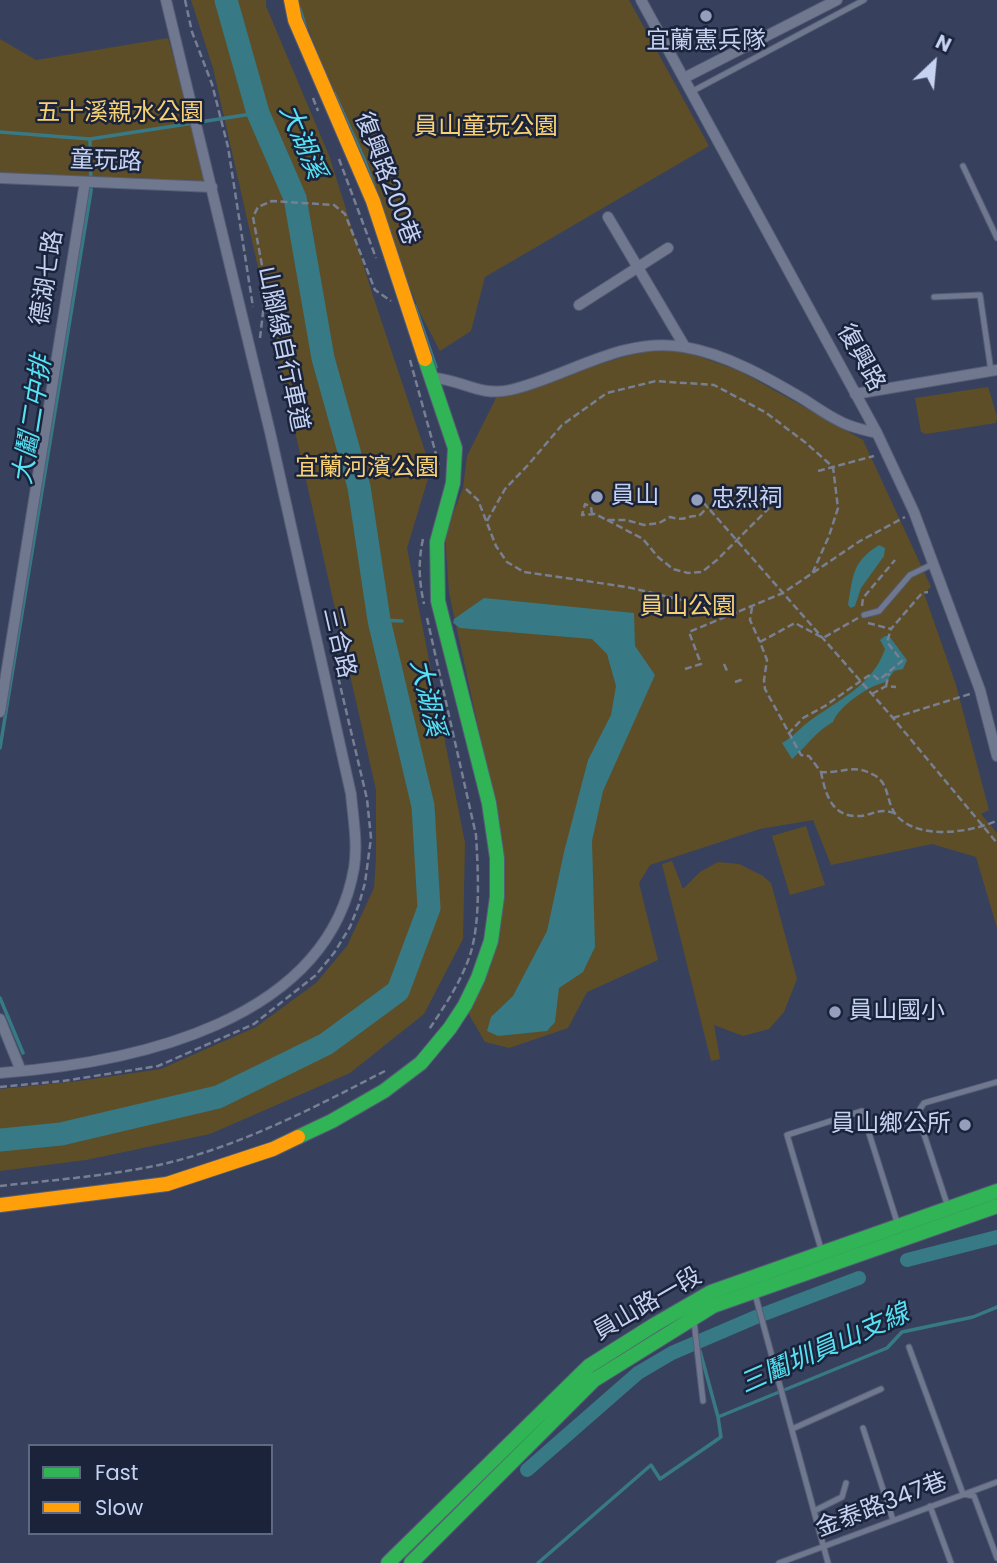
<!DOCTYPE html>
<meta charset="utf-8">
<style>
body{margin:0}
#map{position:relative;width:997px;height:1563px;overflow:hidden;background:#37415d;font-family:Poppins,sans-serif}
canvas{display:block}
.legend{position:absolute;left:28px;top:1444px;width:245px;height:91px;box-sizing:border-box;background:#1a233a;border:2px solid #5e6983;margin:0;padding:9px 12px;list-style:none;font-size:21px;color:#c5d2f1}
.legend li{display:flex;align-items:center;gap:14px;height:35px}
.legend b{width:35px;border:2px solid #5e6983}
.north{position:absolute;left:899px;top:28px;width:70px;height:70px;-webkit-text-stroke:5px #1a233a;paint-order:stroke;rotate:26deg;font-size:19px;font-weight:700;line-height:28px;text-align:center;color:#c5d2f1}
.north::after{content:'';display:block;margin:auto;width:24px;height:32px;background:#c5d2f1;clip-path:polygon(50% 0,100% 100%,50% 72%,0 100%)}
</style>
<div id="map">
<canvas width="997" height="1563"></canvas>
<ul class="legend">
<li><b style="height:9px;background:#30b455"></b>Fast</li>
<li><b style="height:9px;background:#ff9f0a"></b>Slow</li>
</ul>
<div class="north">N</div>
</div>
<script>
const ctx = document.querySelector('canvas').getContext('2d');
ctx.lineJoin = 'round';
function paint(path, color) {
  ctx.fillStyle = color;
  ctx.fill(path, 'evenodd');
}
function stroke(path, color, width, dash) {
  ctx.strokeStyle = color;
  ctx.lineWidth = width;
  ctx.lineCap = dash ? 'butt' : 'round';
  ctx.setLineDash(dash || []);
  ctx.stroke(path);
}
function drawText(font, color, halo, rows, align = 'center') {
  ctx.font = font + ' Poppins,"Noto Sans TC",sans-serif';
  ctx.lineWidth = 5;
  ctx.setLineDash([]);
  ctx.textBaseline = 'middle';
  ctx.strokeStyle = halo;
  ctx.fillStyle = color;
  for (const [text, x, y, turn = 0] of rows) {
    ctx.save();
    ctx.translate(x, y);
    ctx.rotate((+turn || 0) * Math.PI / 180);
    ctx.textAlign = isNaN(turn) ? turn : align;
    if (halo) ctx.strokeText(text, 0, 0);
    ctx.fillText(text, 0, 0);
    ctx.restore();
  }
}
paint(new Path2D(`
 M191,0h75v6l64,152 43,138 58,173 -24,79 58,295 -2,96 -39,75 -74,59 -140,61 -124,26 -86,11v-82l79,-8 82,-12 95,-42 60,-44 31,-37 27,-58 2,-31v-67l-163,-722z
 M297,0h332l80,146 -224,131 -14,54 -31,20 -20,-38z
 M168,38l42,148 -210,-13v-134l36,21z
 M660,350l26,2 54,19 123,69 68,147 -7,6 32,92 33,125 -8,4 16,19v95l-21,-71 -44,-13 -101,21 -18,-45 -53,9 -110,36 -11,18 19,77 -71,32 -19,36 -59,20 -24,-6 -17,-29 23,-47 7,-27 1,-116 -50,-230 -4,-59 18,-46 4,-32 30,-60 139,-43z
 M988,387l9,29 -1,7 -70,11 -5,-2 -6,-34z
 M806,826l19,59 -35,10 -18,-59z
 M672,861l11,28 17,-17 18,-10 21,2 24,12 8,7 26,96 -13,33 -15,17 -26,7 -29,-11 6,34 -9,2 -49,-197z`), '#5d4e28');
paint(new Path2D(`
 M879,545l6,3 -1,8 -23,32 -6,18 -4,2 -3,-3c5,-29 4,-43 31,-60z
 M484,598l150,15 1,33 20,29 -52,116 -11,50 3,106 -12,25 -24,16 -4,34 -8,9 -49,5 -11,-5 4,-14 22,-21 34,-65 17,-79 24,-92 23,-45 5,-29 -9,-32 -15,-15 -132,-11 -7,-5 1,-4z
 M885,636h4l18,24 -4,9 -9,2 -8,11c-18,4 -46,23 -53,40 -17,9 -26,24 -41,37l-10,-16c12,-7 15,-12 25,-20 30,-23 65,-36 78,-74l-5,-9z`), '#377985');
stroke(new Path2D(`
 M300,9l6,20
 M334,93l30,66 10,27
 M0,132l90,7 168,-26
 M415,306l21,61
 M379,620l23,1
 M0,748l91,-557 -1,-52
 M0,998l23,55
 M700,1351l18,66
 M538,1563l113,-98 9,14 61,-42 -3,-20 169,-69 15,-16 71,-15 24,-10`), '#377985', 3.5);
stroke(new Path2D(`
 M907,1260l90,-23
 M527,1470l111,-97 34,-20 84,-36 103,-39`), '#377985', 14);
stroke(new Path2D(`
 M0,1140l61,-6 157,-37 108,-53 72,-53 31,-83 -6,-102 -44,-186 -20,-133 -36,-129 -28,-160 -37,-85 -32,-113`), '#377985', 23);
const lane = new Path2D(`
 M691,92l173,-92
 M963,166l34,72
 M934,297l46,-2 11,76
 M864,615l15,-4 31,-36 23,-11
 M948,1207l-29,-88 1,-10 4,-6 73,-21
 M821,1249l-34,-114 75,-24 35,111
 M755,1294l73,269
 M694,1321l9,80
 M909,1347l54,147 11,2 23,62
 M863,1428l30,92
 M792,1429l89,-40
 M930,1506l21,57
 M814,1511l28,-14 4,-14
 M779,1563l218,-81`);
const street = new Path2D(`
 M641,0l236,433 37,79 66,178 17,66
 M684,78l153,-78
 M0,178l212,9
 M608,217l77,130
 M579,305l89,-57
 M433,378c27,1 47,19 77,12 57,-13 112,-54 174,-43 42,7 84,31 121,53 14,9 30,21 46,26 8,3 17,5 26,7
 M855,394l142,-24
 M0,712l85,-530
 M0,1019l21,52
 M0,1073c132,-10 327,-50 354,-205 4,-24 -1,-51 -3,-74l-81,-362 -104,-432`);
const fast = new Path2D(`
 M298,1137l34,-16 52,-30 37,-28 29,-35 15,-23 13,-27 13,-37 6,-44v-39l-8,-55 -51,-202 -1,-59 16,-59 2,-35 -30,-89
 M388,1563l201,-197 65,-41 57,-33 286,-101
 M411,1563l183,-183 119,-74 284,-100`);
const slow = new Path2D(`
 M291,0l4,20 78,181 52,158
 M0,1205l167,-21 106,-35 25,-12`);
stroke(lane, '#555d75', 7);
stroke(street, '#555d75', 12);
stroke(fast, '#555d75', 16);
stroke(slow, '#555d75', 16);
stroke(new Path2D(`
 M185,0l7,32 20,52 16,63 25,160
 M313,98l5,13
 M339,159l37,99
 M260,338l6,-51 -13,-70 5,-10 14,-6 62,4 11,9 30,76 16,11
 M410,360l29,105
 M818,471l56,-15
 M466,489l12,11 18,46 11,16 17,10 103,15 110,26
 M703,502l190,216 104,125
 M592,514l-1,-7 -6,-3 -3,11 13,-1 12,6h19l18,5 15,-2 11,-6c17,5 15,-2 29,-1l9,-9
 M607,520l36,19 15,18 15,12 15,4 14,-1 15,-12 52,-52
 M487,521l18,-32 23,-24 34,-40 45,-32 49,-12 58,4 51,27 41,31 27,24 5,41 -9,28 -17,38
 M423,539c-5,23 -4,42 1,65
 M862,606l1,-8 32,-38
 M752,607l-2,13 10,22
 M427,618l49,217c2,35 5,86 -6,120 -9,27 -26,52 -42,76
 M858,618l-35,20 -28,-15 -35,19 7,18 -3,20 1,9 36,66 8,1 12,16c21,2 32,-9 53,3 15,8 12,24 20,37 19,29 76,21 102,9
 M868,623l23,6 31,-36 6,-1
 M724,664l4,9
 M685,669l16,-5 -12,-32 94,-39 77,-52 45,-24
 M735,682l9,-3
 M886,686l3,-13
 M872,694l14,-8 10,1
 M893,718l77,-24
 M788,734l15,-16 22,-12 43,-30 5,-1 6,5 23,-19 -15,-19 4,-13
 M821,772c4,20 10,44 35,44 15,1 21,-9 38,-3
 M0,1087l63,-6 95,-15 96,-42 62,-49 18,-22 16,-26 9,-23 6,-21 6,-45 -4,-39 -31,-131
 M0,1186c53,-6 107,-10 159,-21 80,-18 154,-57 226,-94`), '#787f93', 2.5, [7, 3.5]);
stroke(lane, '#6f788f', 5);
stroke(street, '#6f788f', 10);
stroke(fast, '#30b455', 14);
stroke(slow, '#ff9f0a', 14);
for (const [x, y, r, color] of [
 [706,16,7,"#939fbd"],
 [597,497,7,"#939fbd"],
 [697,500,7,"#939fbd"],
 [835,1012,7,"#939fbd"],
 [965,1125,7,"#939fbd"]
]) {
  const dot = new Path2D();
  dot.arc(x, y, r, 0, 2 * Math.PI);
  ctx.fillStyle = color;
  ctx.fill(dot);
  stroke(dot, '#1a233a', 2.5);
}
drawText('24px', '#c5d2f1', '#1a233a', [
 ["宜蘭憲兵隊",706,42,"center"],
 ["員山",611,497],
 ["忠烈祠",711,500],
 ["員山國小",849,1012],
 ["員山鄉公所",951,1125,"right"]
], 'left');
drawText('24px', '#f8d173', '#1a233a', [
 ["五十溪親水公園",120,114],
 ["員山童玩公園",486,128],
 ["宜蘭河濱公園",367,469],
 ["員山公園",688,608]
]);
drawText('24px', '#c5d2f1', '#1a233a', [
 ["童玩路",106,162,2],
 ["復興路200巷",386,179,69],
 ["德湖七路",48,278,-81],
 ["山腳線自行車道",282,349,78],
 ["復興路",860,358,61],
 ["三合路",338,643,77],
 ["員山路一段",648,1305,-30],
 ["金泰路347巷",882,1506,-21]
]);
drawText('italic 26px', '#56e2f4', '#1a233a', [
 ["大湖溪",301,142,67],
 ["大鬮二中排",34,420,-81],
 ["大湖溪",426,698,77],
 ["三鬮圳員山支線",825,1350,-24]
]);
</script>
